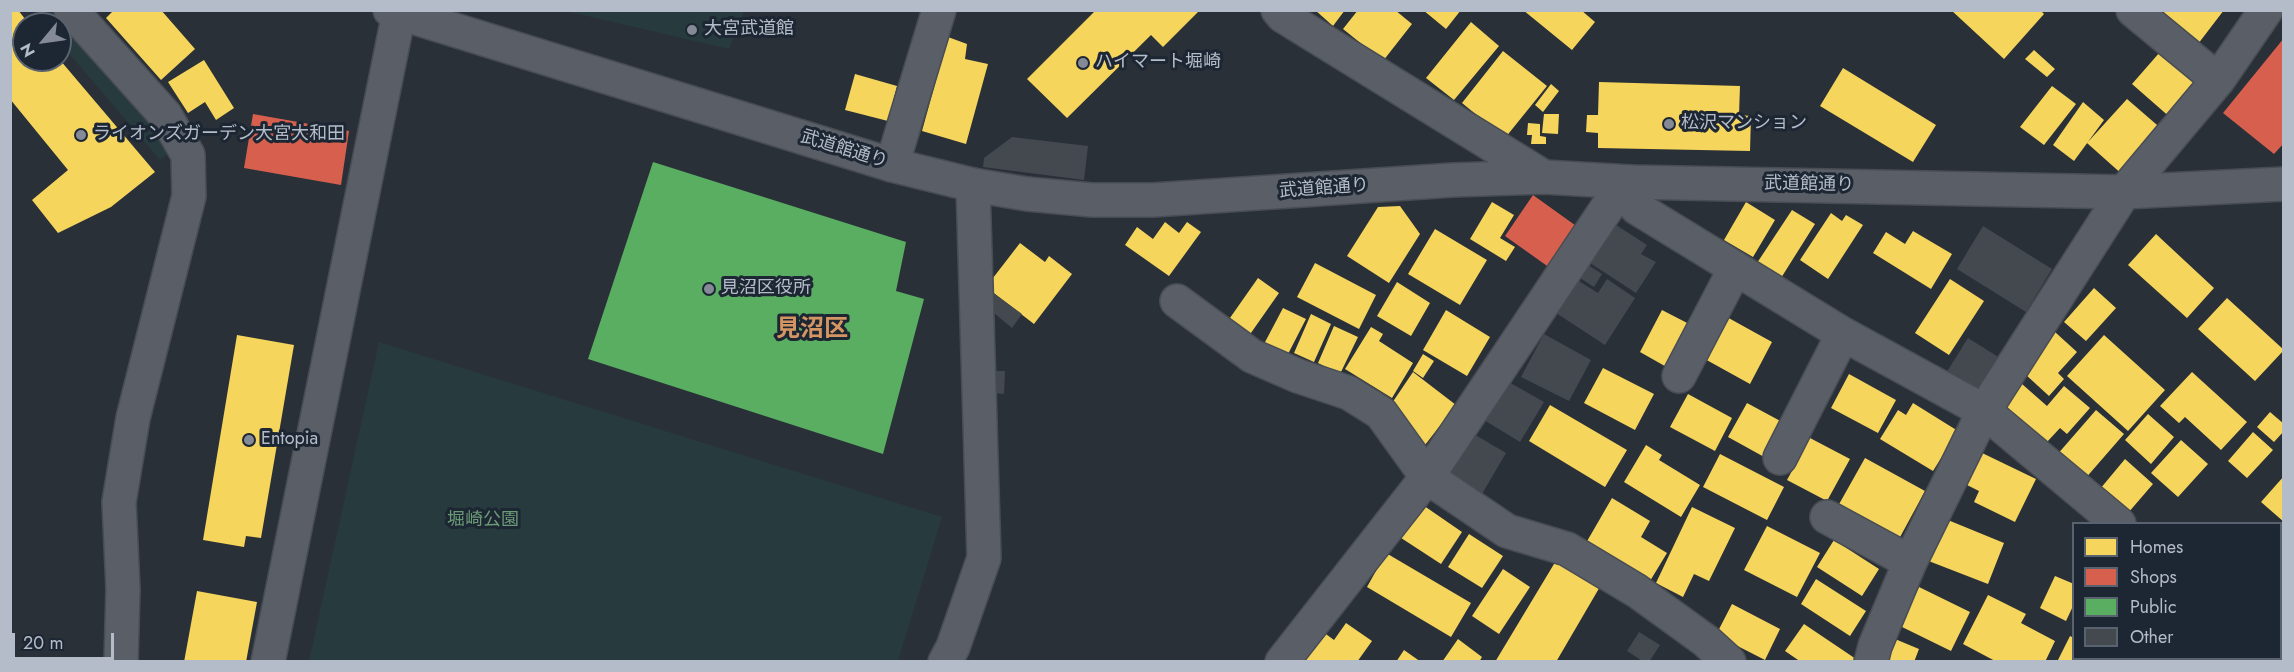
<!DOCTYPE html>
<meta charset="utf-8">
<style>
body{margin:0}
#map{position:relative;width:2294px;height:672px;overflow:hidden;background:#2a3038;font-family:Jost,sans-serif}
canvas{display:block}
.frame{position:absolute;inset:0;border:12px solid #b4bcc9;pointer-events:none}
.legend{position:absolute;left:2072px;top:522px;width:210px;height:138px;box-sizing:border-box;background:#1d2633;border:2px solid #59626f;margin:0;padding:8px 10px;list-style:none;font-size:18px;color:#b4bcc9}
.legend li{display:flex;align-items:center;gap:12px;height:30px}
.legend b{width:30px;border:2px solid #59626f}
.north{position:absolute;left:12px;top:12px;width:60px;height:60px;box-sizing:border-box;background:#1d2633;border:2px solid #59626f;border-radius:50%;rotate:241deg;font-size:16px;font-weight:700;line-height:24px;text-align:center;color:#b4bcc9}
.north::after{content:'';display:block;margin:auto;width:21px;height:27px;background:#848b96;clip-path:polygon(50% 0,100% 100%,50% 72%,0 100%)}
.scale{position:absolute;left:12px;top:633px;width:102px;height:27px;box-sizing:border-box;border:3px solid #b4bcc9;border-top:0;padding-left:8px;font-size:18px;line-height:21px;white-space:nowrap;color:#b4bcc9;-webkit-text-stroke:4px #1d2633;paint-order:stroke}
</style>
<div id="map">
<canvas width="2294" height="672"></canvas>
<div class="frame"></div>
<ul class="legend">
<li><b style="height:16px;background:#f6d55c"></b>Homes</li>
<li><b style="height:16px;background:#d6604d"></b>Shops</li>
<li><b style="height:16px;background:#5aae61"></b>Public</li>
<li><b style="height:16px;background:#444950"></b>Other</li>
</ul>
<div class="north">N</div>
<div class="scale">20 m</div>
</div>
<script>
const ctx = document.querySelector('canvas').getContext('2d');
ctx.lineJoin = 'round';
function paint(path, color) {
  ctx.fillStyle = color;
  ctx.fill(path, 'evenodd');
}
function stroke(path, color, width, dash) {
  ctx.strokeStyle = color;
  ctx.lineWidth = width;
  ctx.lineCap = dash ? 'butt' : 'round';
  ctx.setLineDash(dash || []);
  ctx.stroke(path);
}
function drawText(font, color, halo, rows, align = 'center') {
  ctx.font = font + ' Jost,"Noto Sans JP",sans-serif';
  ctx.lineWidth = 6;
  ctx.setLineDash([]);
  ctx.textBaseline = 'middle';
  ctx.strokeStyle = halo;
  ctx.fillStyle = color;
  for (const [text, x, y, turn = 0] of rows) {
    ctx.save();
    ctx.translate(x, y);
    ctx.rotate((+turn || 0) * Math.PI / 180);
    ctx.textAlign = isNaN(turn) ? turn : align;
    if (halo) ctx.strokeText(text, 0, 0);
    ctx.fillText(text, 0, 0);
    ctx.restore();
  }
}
paint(new Path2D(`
 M47,11h12l117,136 -16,13 -100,-117v-19h-16l-5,-6z
 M566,11h178l-15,38z
 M379,342l563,175 -44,144h-589z`), '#273a3e');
paint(new Path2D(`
 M13,10h5l11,14h-5v36h36l95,112 -44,35 -53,26 -26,-33 36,-30 -58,-71v-86z
 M114,10h47l34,39 -34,31 -55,-62z
 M1096,10h104l-37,37 -12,-12 -84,83 -40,-39z
 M1315,10h30l-12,16z
 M1358,10h37l17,14 -29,37 -40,-32z
 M1423,10h38l-15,19z
 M1523,10h58l14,12 -23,28z
 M1951,10h89l4,4 -40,45z
 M2155,10h69l-26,34z
 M1471,22l28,24 -45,54 -28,-22z
 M948,37l19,7 -2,15 23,5 -22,80 -44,-13z
 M2034,50l21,19 -8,8 -22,-18z
 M1503,51l44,35 -42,52 -43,-35z
 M2160,52l40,35 -28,32 -40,-35z
 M204,60l30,48 -18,12 -11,-18 -17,11 -20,-31z
 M1843,68l93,57 -23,37 -93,-56z
 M855,74l42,12 -9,35 -43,-11z
 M1599,82l141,4 -1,29 12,1 -1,35 -152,-3v-15l-12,-1 1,-17h11z
 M1551,84l8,7 -16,21 -8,-7z
 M2052,86l24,18 -32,41 -24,-18z
 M2127,99l37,32 -40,45 -37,-33z
 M2083,102l21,18 -30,41 -21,-16z
 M1544,114h15l-1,20 -16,-1z
 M1528,123l12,1v12l6,1v7h-15l1,-9h-5z
 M1492,202l22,13 -14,23 15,9 -9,14 -36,-22z
 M1746,202l29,18 -22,37 -29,-17z
 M1400,206l20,28 -31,49 -42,-27 31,-49z
 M1792,210l23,14 -34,54 -24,-15z
 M1831,213l11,8 4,-6 17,10 -35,54 -28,-19z
 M1165,222l14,11 8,-11 14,10 -32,44 -44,-31 12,-18 16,12z
 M1435,229l52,31 -27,45 -52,-31z
 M1913,231l39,23 -21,35 -58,-36 13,-21 19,12z
 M2156,234l58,54 -27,30 -59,-53z
 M1020,243l25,19 4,-6 23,18 -38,50 -48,-37z
 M1315,263l61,32 -17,34 -62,-32z
 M1258,278l21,15 -33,47 -21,-15z
 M1950,279l34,22 -35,54 -34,-22z
 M1397,282l33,21 -19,33 -34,-20z
 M2094,288l22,20 -30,33 -22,-19z
 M2227,298l57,52 -29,31 -57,-52z
 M1283,308l23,11 -19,37 -23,-12z
 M1446,310l44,27 -23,39 -44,-26z
 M1662,310l31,16 -23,43 -30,-17z
 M1311,314l20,10 -17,38 -20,-9z
 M1725,316l47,26 -22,42 -47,-26z
 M1334,326l24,11 -18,37 -22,-11z
 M1371,327l12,7 -4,7 34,22 -21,35 -47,-29z
 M2055,332l22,20 -19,21 6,6 -15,17 -24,-22 7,-7 -4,-4z
 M237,335l57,10 -33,193 -15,-2 -2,11 -41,-7z
 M2104,335l61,55 -37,41 -61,-55z
 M1423,354l11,7 -11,17 -10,-7z
 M1603,368l51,26 -19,36 -51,-27z
 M1413,372l43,33 -31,40 -30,-26 -5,-13z
 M2192,372l55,50 -26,28 -36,-33 -6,6 -19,-17z
 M1849,374l47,26 -18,33 -47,-25z
 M2022,384l25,22 17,-20 26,22 -23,26 -7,-6 -13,14 -43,-37z
 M1688,394l44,24 -17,33 -45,-24z
 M1747,403l37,20 -18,35 -38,-21z
 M1913,403l45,28 -25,40 -53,-32 18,-29 8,5z
 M1550,405l77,45 -22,37 -76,-46z
 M2096,410l28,24 -40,46 -28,-24z
 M2270,412l14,12v7l-10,11 -17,-15z
 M2148,414l26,23 -23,27 -26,-24z
 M2253,432l20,18 -26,28 -19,-17z
 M1810,438l40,21 -23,42 -40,-21z
 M2181,440l27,24 -30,33 -27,-24z
 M1646,445l16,10 -3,5 41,25 -19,32 -57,-35z
 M1978,451l58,28 -21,43 -41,-20 5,-11 -12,-6 3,-8 -3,-2z
 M1720,454l64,33 -17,33 -64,-33z
 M1865,458l60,33 -26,48 -61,-33z
 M2125,459l28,25 -25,29 -28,-24z
 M2284,476v46l-23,-20z
 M1612,498l38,23 -9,16 26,16 -17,28 -64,-38z
 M1417,501l45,31 -21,32 -46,-30z
 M1692,507l43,21 -26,53 -15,-7 -11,23 -27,-14z
 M1943,518l61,25 -16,41 -62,-24z
 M1767,526l53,27 -23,44 -53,-27z
 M1469,534l34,22 -21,32 -34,-21z
 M1834,540l45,29 -17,27 -45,-29z
 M1386,553l85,50 -20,34 -84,-50z
 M1557,559l44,26 -45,77h-61z
 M1503,569l27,18 -31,47 -27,-18z
 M2055,576l19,8v20l-8,17 -26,-13z
 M1816,579l50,32 -16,25 -49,-32z
 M1919,587l51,25 -19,39 -51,-25z
 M197,591l60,11 -11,60h-62z
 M1988,595l38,19 -5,9 34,18 -10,21h-48l-34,-18z
 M1732,604l48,25 -15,31 -49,-25z
 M1346,623l26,18 -15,21h-51l-10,-8 19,-28 19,14z
 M1804,624l52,35 -2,3h-53l-16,-11z
 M2070,636l4,2v20h22l6,4h-45z
 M1458,639l24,18 -3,5h-37z
 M1895,639l24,10 -5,13h-28z
 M1404,650l17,12h-25z`), '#f6d55c');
paint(new Path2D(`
 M2284,38v105l-10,11 -51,-41z
 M253,114l96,17 -8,54 -97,-17z
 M1533,195l46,33 -29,40 -45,-32z`), '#d6604d');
paint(new Path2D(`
 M653,162l253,80 -10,49 28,8 -41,155 -295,-95z`), '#5aae61');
paint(new Path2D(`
 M1012,137l76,9 -4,34 -101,-13 1,-9z
 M1613,223l34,22 -6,9 15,8 -20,31 -49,-32z
 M1983,226l69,43 -26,43 -69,-43z
 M1582,261l20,13 -8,13 -20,-13z
 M1607,279l28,19 -30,47 -49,-32 21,-33 21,13z
 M988,289l34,25 -10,14 -24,-20z
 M1544,334l47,26 -22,41 -48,-24z
 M1968,338l32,20 -24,40 -33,-20z
 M992,371h13l-1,23 -13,-1z
 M1507,381l37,21 -24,40 -36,-22z
 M1467,430l39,23 -27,46 -39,-24z
 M1639,632l21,13 -11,17h-5l-17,-11z`), '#444950');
const minor = new Path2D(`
 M71,10l94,105 23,40 1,41 -56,222 -14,84 4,87 -2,73
 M1278,10l5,6 261,161
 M2133,10l85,70
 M892,165l47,-155
 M1631,182l-6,11 12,15 206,126 141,77 135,113
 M1177,301l75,55 46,20 51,17 32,20 46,64 80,54 60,18 70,42 69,50 23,21
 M1679,376l56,-107
 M1780,458l63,-124
 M1827,517l83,45
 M2280,655l4,2
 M268,662l131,-649
 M945,662l8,-15 31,-89 -11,-373
 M1282,662l145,-185 184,-275 14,-9
 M1871,662l4,-16 35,-84 74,-151 140,-219 94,-112 48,-70
 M2170,662l1,-4`);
const tertiary = new Path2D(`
 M390,10l502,155 81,20 54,9 65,6h61l300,-20 91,-3 87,5 493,10 160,-8`);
stroke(minor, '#484c53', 36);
stroke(tertiary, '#484c53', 36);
stroke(minor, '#5a5e66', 33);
stroke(tertiary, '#5a5e66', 33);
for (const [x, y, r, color] of [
 [692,30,6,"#848b96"],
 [1083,63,6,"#848b96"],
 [1669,124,6,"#848b96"],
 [81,135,6,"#848b96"],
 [709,289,6,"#848b96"],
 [249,440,6,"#848b96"]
]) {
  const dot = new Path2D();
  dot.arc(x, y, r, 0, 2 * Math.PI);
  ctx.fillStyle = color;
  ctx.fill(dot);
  stroke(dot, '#1d2633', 2);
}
drawText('18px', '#b4bcc9', '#1d2633', [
 ["大宮武道館",704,30],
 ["ハイマート堀崎",1095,63],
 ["松沢マンション",1681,124],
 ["ライオンズガーデン大宮大和田",93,135],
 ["見沼区役所",721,289],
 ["Entopia",261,440]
], 'left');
drawText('18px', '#b4bcc9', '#1d2633', [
 ["武道館通り",844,150,17],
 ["武道館通り",1809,185,1],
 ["武道館通り",1324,189,-4]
]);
drawText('18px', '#6b9a76', '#1d2633', [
 ["堀崎公園",483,521]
]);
drawText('bold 24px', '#d59563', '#1d2633', [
 ["見沼区",812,330]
]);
</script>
